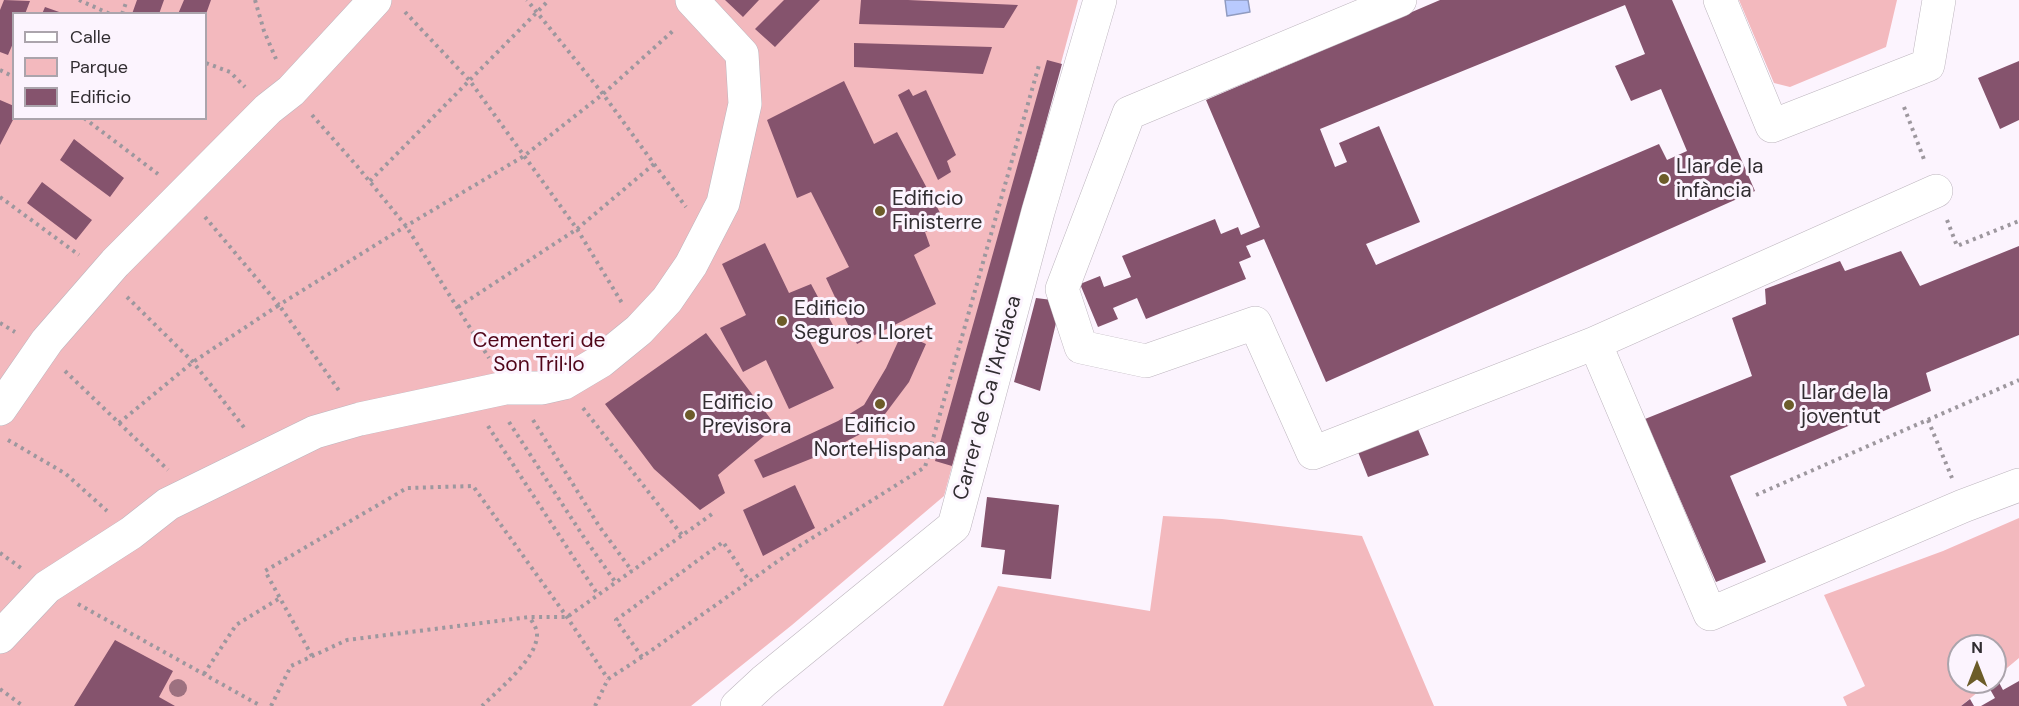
<!DOCTYPE html>
<meta charset="utf-8">
<style>
body{margin:0}
#map{position:relative;width:2019px;height:706px;overflow:hidden;background:#fcf4fe;font-family:"DM Sans",sans-serif}
canvas{display:block}
.legend{position:absolute;left:12px;top:12px;width:195px;height:108px;box-sizing:border-box;background:#fcf4fe;border:2px solid #aba4ac;margin:0;padding:8px 10px;list-style:none;font-size:18px;color:#312d31}
.legend li{display:flex;align-items:center;gap:12px;height:30px}
.legend b{width:30px;border:2px solid #aba4ac}
.north{position:absolute;left:1947px;top:634px;width:60px;height:60px;box-sizing:border-box;background:#fcf4fe;border:2px solid #aba4ac;border-radius:50%;rotate:0deg;font-size:16px;font-weight:700;line-height:24px;text-align:center;color:#312d31}
.north::after{content:'';display:block;margin:auto;width:21px;height:27px;background:#6c5c29;clip-path:polygon(50% 0,100% 100%,50% 72%,0 100%)}
</style>
<div id="map">
<canvas width="2019" height="706"></canvas>
<ul class="legend">
<li><b style="height:8px;background:#fff"></b>Calle</li>
<li><b style="height:16px;background:#f3b9be"></b>Parque</li>
<li><b style="height:16px;background:#85536d"></b>Edificio</li>
</ul>
<div class="north">N</div>
</div>
<script>
const ctx = document.querySelector('canvas').getContext('2d');
ctx.lineJoin = 'round';
function paint(path, color) {
  ctx.fillStyle = color;
  ctx.fill(path, 'evenodd');
}
function stroke(path, color, width, dash) {
  ctx.strokeStyle = color;
  ctx.lineWidth = width;
  ctx.lineCap = dash ? 'butt' : 'round';
  ctx.setLineDash(dash || []);
  ctx.stroke(path);
}
function drawText(font, color, halo, rows, align = 'center') {
  ctx.font = font + ' "DM Sans",sans-serif';
  ctx.lineWidth = 6;
  ctx.setLineDash([]);
  ctx.textBaseline = 'middle';
  ctx.strokeStyle = halo;
  ctx.fillStyle = color;
  for (const [text, x, y, turn = 0] of rows) {
    ctx.save();
    ctx.translate(x, y);
    ctx.rotate((+turn || 0) * Math.PI / 180);
    ctx.textAlign = isNaN(turn) ? turn : align;
    if (halo) ctx.strokeText(text, 0, 0);
    ctx.fillText(text, 0, 0);
    ctx.restore();
  }
}
paint(new Path2D(`
 M0,0h1078l-134,496 -152,129 -101,81h-691zM14,14h192v104h-192z
 M1739,0h158l-11,47 -96,40 -16,-4z
 M1163,516l59,3 140,17 72,170h-491l55,-120 152,25z
 M2019,518v140l-24,20v-32h-36v36h31l-29,24h-114l-4,-9 22,-11 -41,-91 119,-44z`), '#f3b9be');
const water = new Path2D(`
 M1225,0h23l2,12 -23,4z`);
paint(water, '#b9cafe');
stroke(water, '#909bc0', 1.5);
paint(new Path2D(`
 M4,0l26,1 -5,13h-11v27l-6,14 -8,-3v-42z
 M137,0h27l-5,14h-27z
 M184,0h27l-5,14h-28z
 M725,0h34l-16,17z
 M784,0h36l-45,47 -20,-18z
 M861,0h47l110,5 -14,23 -145,-4z
 M1440,0h232l83,191 -429,191 -62,-143 -18,7 5,11 -12,5 7,17 -100,40 -9,-21 -24,10 5,11 -20,8 -18,-43 20,-8 4,11 27,-10 -9,-21 93,-37 6,15 17,-7 3,8 19,-8 -54,-127zM1625,5l20,49 -30,12 16,35 30,-12 26,62 -20,9 -8,-16 -283,121 -10,-21 54,-22 -41,-96 -40,17 8,19 -12,5 -15,-38z
 M45,7l17,6v1h-20z
 M854,43l138,4 -9,27 -129,-7z
 M1047,60l15,4 -110,402 -17,-5z
 M2019,61v59l-19,9 -22,-51z
 M844,81l30,63 23,-12 49,92 -21,8 5,14 -16,9 22,49 -79,40 -31,-66 23,-11 -38,-75 -14,6 -30,-78z
 M909,89l4,7 13,-6 30,65 -9,6 4,11 -13,8 -40,-85z
 M0,100l14,6v12l-14,27z
 M74,139l50,39 -14,19 -50,-37z
 M42,182l50,38 -16,20 -49,-37z
 M765,243l24,50 22,-9 23,43 -26,11 26,50 -45,21 -23,-49 -23,12 -23,-44 26,-13 -24,-51z
 M2019,246v89l-93,38 5,18 -201,85 36,86 -50,20 -71,-163 107,-43 -20,-58 34,-14 -1,-15 75,-28 5,10 56,-20 19,35z
 M1036,298l16,2 4,23 -16,68 -26,-9z
 M706,333l70,93 -58,49 7,18 -25,17 -46,-41 -49,-65z
 M902,333l24,11 -17,38 -33,44 -58,30 -55,22 -9,-18 84,-39 26,-16 22,-37z
 M1417,427l12,28 -61,22 -10,-25z
 M795,485l20,43 -52,28 -20,-46z
 M987,497l72,8 -8,74 -49,-5 3,-24 -24,-3z
 M115,640l58,31 -14,26 16,9h-101z
 M1995,675l8,15 16,-9v25h-38l14,-8 -8,-14 8,-2z
 M1970,699l4,7h-13z`), '#85536d');
const minor = new Path2D(`
 M1400,0l-271,113 -67,176 19,58 65,14 109,-38 58,130 282,-110 115,271 253,-108 56,-21
 M1720,0l52,126 156,-61 11,-65
 M1595,343l341,-152
 M0,409l47,-68 68,-78 153,-154 23,-18 84,-91
 M0,637l47,-50 84,-54 37,-29 147,-72 45,-13 145,-31h37l22,-5 37,-22 38,-31 28,-30 24,-35 32,-62 22,-99 -3,-50 -50,-54
 M737,706l27,-25 190,-155 84,-314 62,-212`);
stroke(minor, '#bdb5be', 34);
stroke(new Path2D(`
 M79,0l31,14
 M255,0l9,31 12,28
 M405,12l65,69 107,148 45,74
 M122,14l5,-14
 M206,63l24,9 15,15
 M0,70l14,7
 M1904,107l21,55
 M312,115l45,51 49,60 83,132
 M84,118l74,56
 M654,164l32,43
 M370,181l179,-181
 M0,197l79,58
 M205,217l74,88 127,-79 118,-70 79,-62 72,-65
 M1947,220l10,26 62,-25
 M127,297l66,65 53,68
 M458,307l119,-78 77,-65 -51,-70 -76,-94
 M0,323l15,9
 M65,371l103,99
 M583,408l99,127
 M533,420l66,106 33,45
 M1928,420l24,58
 M509,422l74,114 33,47
 M119,423l74,-61 86,-57 61,87
 M488,426l110,169
 M8,440l58,34 41,37
 M1756,495l263,-115
 M0,553l21,15
 M78,604l183,102
 M312,656l-47,-85 142,-83 66,-2 94,131 41,62
 M642,657l-26,-37 107,-78 26,39
 M204,674l32,-49 44,-27
 M0,689l23,17
 M271,706l20,-40 56,-26 182,-23h38l148,-105
 M482,706c16,-16 55,-47 55,-71 0,-7 -4,-12 -7,-17
 M595,706l13,-27 34,-22 156,-110 127,-80 114,-402`), '#9d979e', 4, [3, 4.5]);
stroke(minor, '#fff', 33);
ctx.fillStyle = '#9d7180';
for (const [x, y] of [
 [178,688]
]) {
  ctx.beginPath();
  ctx.arc(x, y, 9, 0, 2 * Math.PI);
  ctx.fill();
}
for (const [x, y, r, color] of [
 [1664,179,6,"#6c5c29"],
 [880,211,6,"#6c5c29"],
 [782,321,6,"#6c5c29"],
 [880,404,6,"#6c5c29"],
 [1789,405,6,"#6c5c29"],
 [690,415,6,"#6c5c29"]
]) {
  const dot = new Path2D();
  dot.arc(x, y, r, 0, 2 * Math.PI);
  ctx.fillStyle = color;
  ctx.fill(dot);
  stroke(dot, '#fcf4fe', 2);
}
drawText('21px', '#312d31', '#fcf4fe', [
 ["Llar de la",1676,167],
 ["infància",1676,191],
 ["Edificio",892,199],
 ["Finisterre",892,223],
 ["Edificio",794,309],
 ["Seguros Lloret",794,333],
 ["Llar de la",1801,393],
 ["joventut",1801,417],
 ["Edificio",702,403],
 ["Previsora",702,427],
 ["Edificio",880,426,"center"],
 ["NorteHispana",880,450,"center"]
], 'left');
drawText('21px', '#500519', '#fcf4fe', [
 ["Cementeri de",539,341],
 ["Son Tril·lo",539,365]
]);
drawText('21px', '#312d31', '#fcf4fe', [
 ["Carrer de Ca l'Ardiaca",988,398,-75]
]);
</script>
